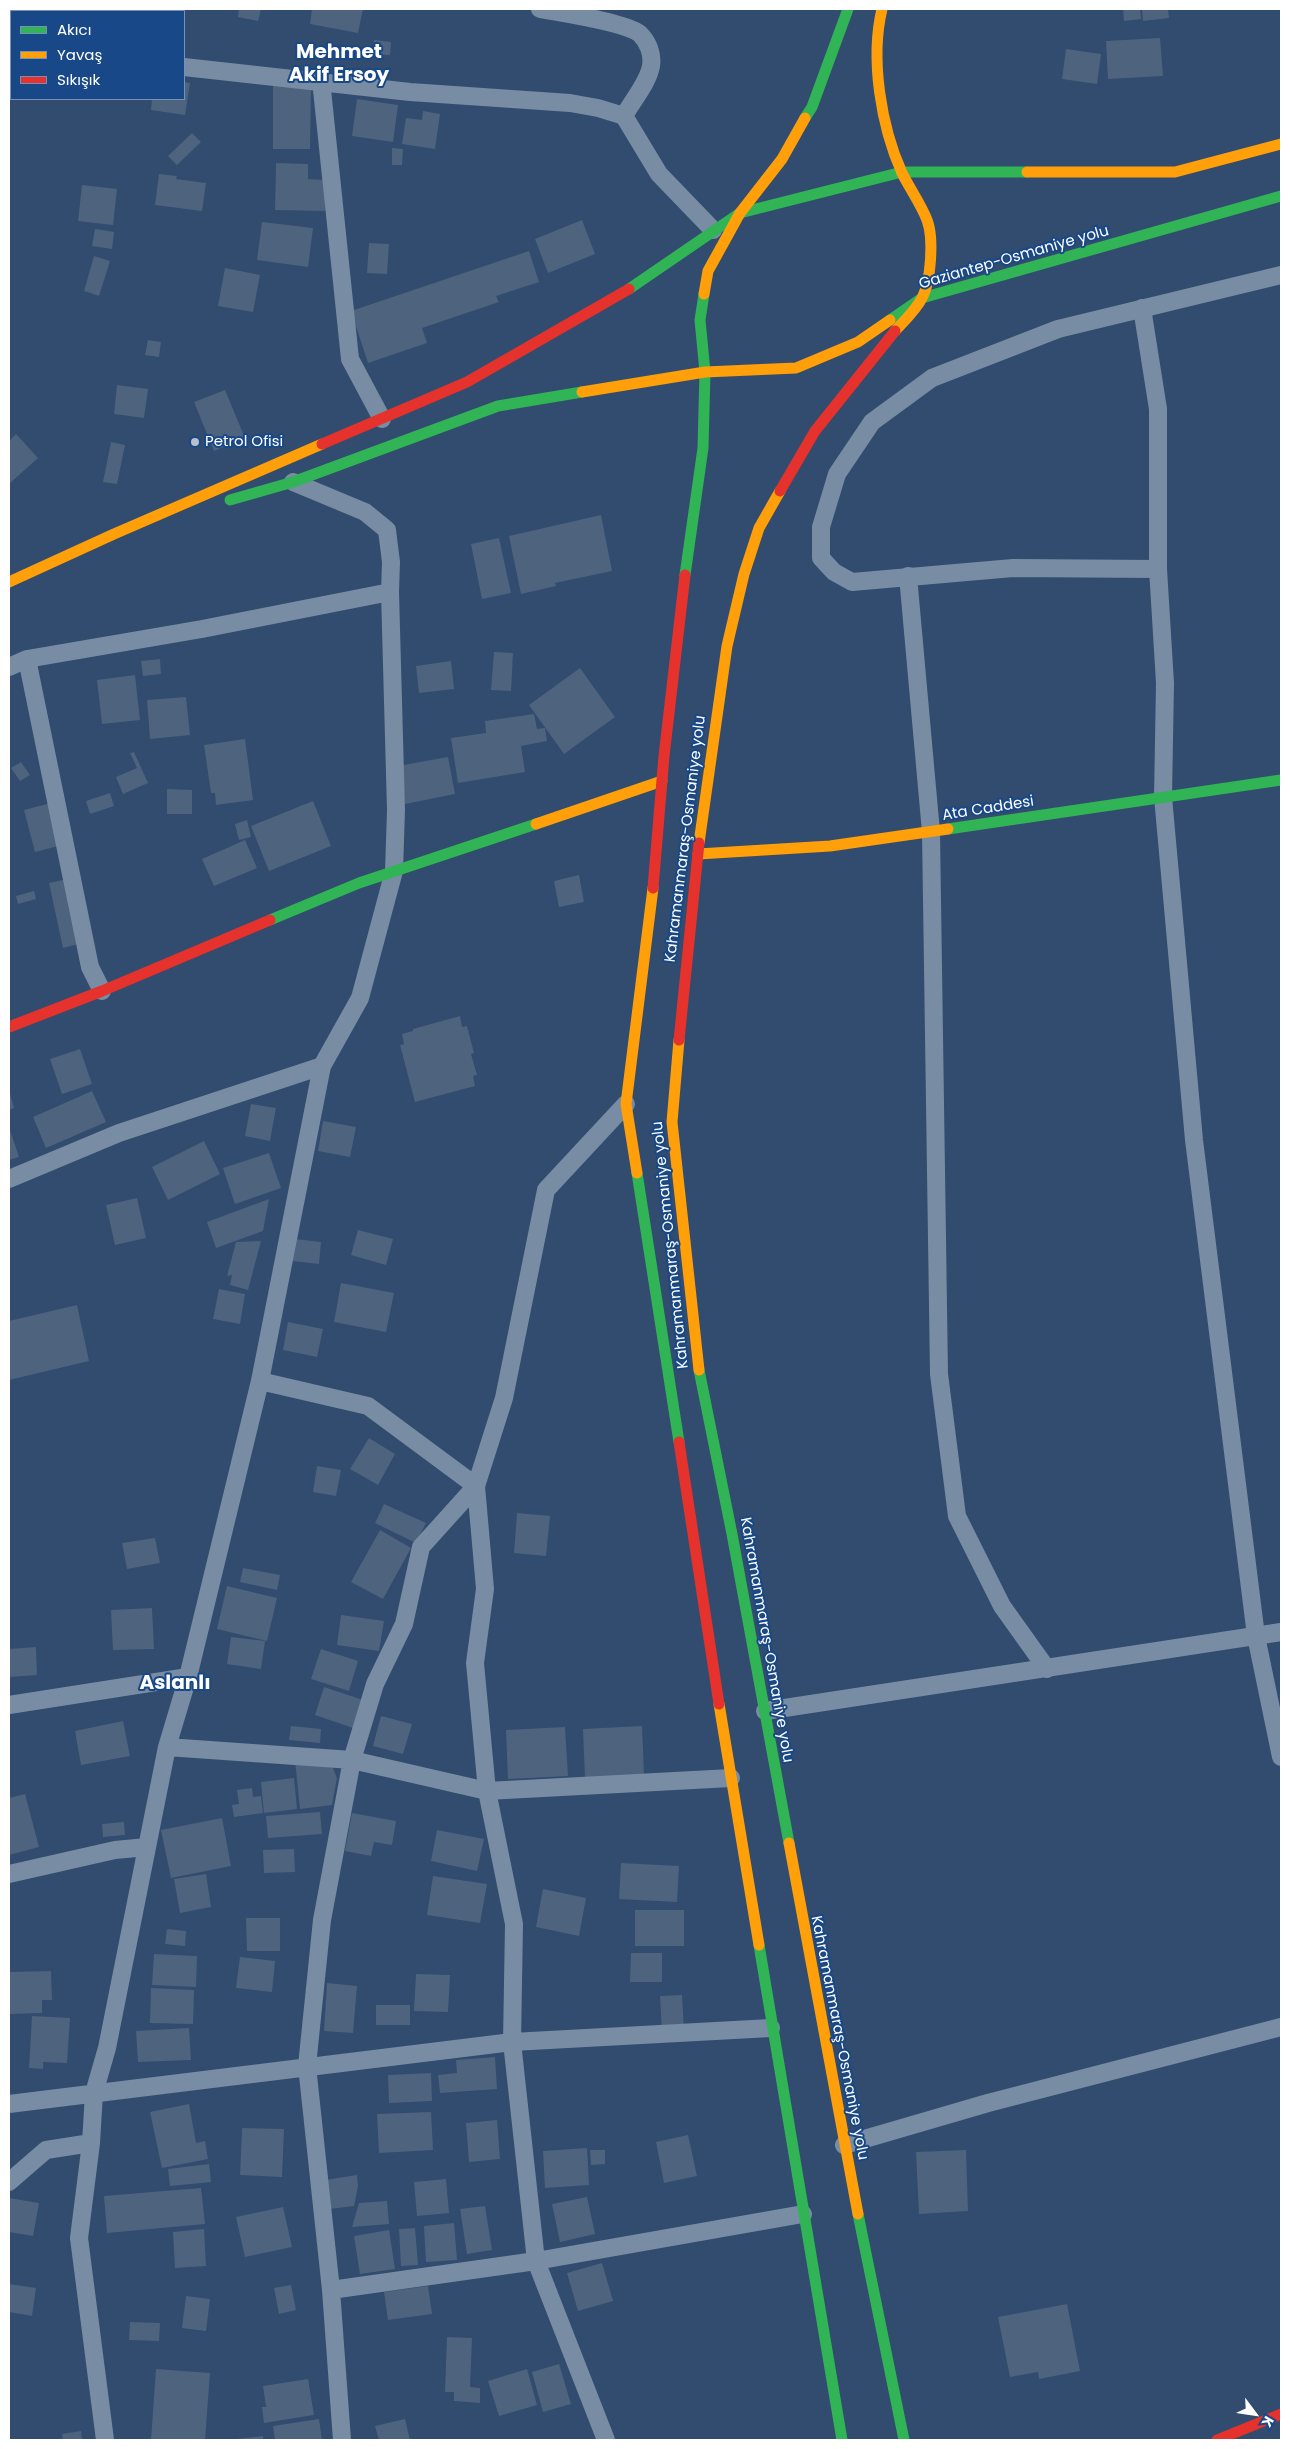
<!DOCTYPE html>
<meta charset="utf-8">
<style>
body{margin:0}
#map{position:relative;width:1290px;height:2449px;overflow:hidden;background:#314c6e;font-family:Poppins,sans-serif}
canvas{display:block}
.frame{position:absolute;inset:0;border:10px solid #fff;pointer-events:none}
.legend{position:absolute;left:10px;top:10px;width:175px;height:90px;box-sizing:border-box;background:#184887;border:1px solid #7491b7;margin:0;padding:6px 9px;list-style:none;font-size:15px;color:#fff}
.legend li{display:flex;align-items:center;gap:10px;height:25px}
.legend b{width:25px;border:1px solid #7491b7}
.north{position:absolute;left:1230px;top:2389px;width:50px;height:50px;-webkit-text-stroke:4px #184887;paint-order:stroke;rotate:121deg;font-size:14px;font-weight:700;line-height:20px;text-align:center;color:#fff}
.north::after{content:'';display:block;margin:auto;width:18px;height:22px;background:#fff;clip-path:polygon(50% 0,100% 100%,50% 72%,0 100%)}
</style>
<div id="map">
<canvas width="1290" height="2449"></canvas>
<div class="frame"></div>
<ul class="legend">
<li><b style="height:6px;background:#30b455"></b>Akıcı</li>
<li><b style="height:6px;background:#ff9f0a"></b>Yavaş</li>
<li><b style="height:6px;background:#e5322d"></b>Sıkışık</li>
</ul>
<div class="north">K</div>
</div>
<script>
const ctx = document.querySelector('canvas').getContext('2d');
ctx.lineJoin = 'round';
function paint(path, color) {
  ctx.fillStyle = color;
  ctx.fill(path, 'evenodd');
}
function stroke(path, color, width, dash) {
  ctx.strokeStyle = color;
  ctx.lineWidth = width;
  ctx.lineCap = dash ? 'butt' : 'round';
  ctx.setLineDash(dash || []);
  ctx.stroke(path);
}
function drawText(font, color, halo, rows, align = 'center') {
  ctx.font = font + ' Poppins,sans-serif';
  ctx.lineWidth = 4;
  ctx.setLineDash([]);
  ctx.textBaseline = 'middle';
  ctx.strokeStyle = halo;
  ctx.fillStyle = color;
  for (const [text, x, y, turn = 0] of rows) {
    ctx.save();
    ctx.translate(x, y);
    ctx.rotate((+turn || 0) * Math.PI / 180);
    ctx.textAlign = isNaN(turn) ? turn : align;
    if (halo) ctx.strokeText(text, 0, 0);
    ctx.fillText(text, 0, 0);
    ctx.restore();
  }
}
paint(new Path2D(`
 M101,9h57l-2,2h-51z
 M239,9h22l-3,12 -20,-4z
 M312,9h51l-5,24 -48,-9z
 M1123,9h17l1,10 -17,2z
 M1142,9h26l1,9 -26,3z
 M1160,38l3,38 -55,3 -2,-38z
 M374,40l17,2 -1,13 -17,-1z
 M1066,49l35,5 -4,30 -35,-5z
 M184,82l6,1 -5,32 -34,-5 1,-11h32z
 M273,86l38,1 -1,62h-37z
 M357,99l41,6 -5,37 -41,-6z
 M423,111l17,3 -5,35 -33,-5 4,-26 16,2z
 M192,133l9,9 -24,23 -9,-9z
 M392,148l11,1 -1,16h-10z
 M276,163l32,1v15l18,1 -1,31 -50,-1z
 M159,174l18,2 -1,3 30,4 -4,28 -47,-6z
 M82,185l35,4 -4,36 -35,-4z
 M582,220l13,34 -47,19 -13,-34z
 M262,222l51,6 -5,39 -51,-7z
 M95,229l19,3 -2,17 -20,-3z
 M369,243l20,1 -2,30 -20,-1z
 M529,251l10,31 -43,14 3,6 -77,26 5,15 -59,20 -17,-52z
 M94,256l16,5 -11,35 -15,-5z
 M225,268l35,7 -7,37 -35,-6z
 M148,340l13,2 -2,15 -14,-2z
 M117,385l31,4 -4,29 -30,-4z
 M225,390l20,48 -31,13 -20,-49z
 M16,434l22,24 -29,26v-43z
 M111,442l14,3 -8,39 -14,-2z
 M601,515l11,56 -57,12 1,3 -35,8 -12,-58z
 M499,538l12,55 -29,6 -11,-55z
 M494,652l19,1 -2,38 -20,-1z
 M160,659l1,15 -18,2 -2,-15z
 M451,661l3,28 -35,4 -3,-27z
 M580,668l35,49 -51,37 -35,-49z
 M135,675l5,45 -38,4 -5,-44z
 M186,697l4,38 -40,4 -3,-39z
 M534,714l3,15 8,-1 2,13 -26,5 4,26 -67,11 -7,-45 35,-5 -1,-12z
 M245,739l8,61 -37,5 -1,-12h-4l-7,-48z
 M134,752l14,31 -25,11 -7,-17 21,-9 -7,-15z
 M448,757l7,37 -50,10 -7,-38z
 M21,762l9,13 -10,6 -9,-13z
 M167,789l25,1v24h-25z
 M110,793l4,13 -24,8 -4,-13z
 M313,801l18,45 -62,25 -18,-45z
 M51,803l11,42 -27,7 -11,-42z
 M247,820l4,17 -12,3 -4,-16z
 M245,840l12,28 -43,18 -12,-27z
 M579,875l5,27 -25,5 -5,-26z
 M68,879l14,64 -19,5 -14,-65z
 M34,891l2,8 -18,5 -2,-8z
 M460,1016l2,11 5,-1 7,27 -3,1 6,21 -4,1 2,10 -60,16 -15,-57 4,-1 -2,-10 11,-3v-2z
 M80,1049l12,35 -30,10 -12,-35z
 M9,1090l5,18 -5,2z
 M92,1091l14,31 -60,26 -13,-31z
 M251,1104l25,4 -6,33 -25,-5z
 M323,1121l33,6 -6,30 -32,-6z
 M9,1127l10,30 -10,3z
 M204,1141l16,33 -52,26 -16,-33z
 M269,1153l12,35 -46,16 -12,-36z
 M137,1198l9,40 -31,7 -9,-40z
 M269,1199l-6,32 -47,17 -9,-26z
 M358,1230l35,9 -7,26 -35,-10z
 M295,1239l26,3 -2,22 -27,-3z
 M261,1241l-13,49 -18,-5 2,-10 -5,1 9,-34z
 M341,1283l53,10 -8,39 -52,-10z
 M219,1289l26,5 -5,30 -27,-5z
 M77,1305l12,56 -80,19v-59z
 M288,1322l35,7 -6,28 -34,-7z
 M369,1438l26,16 -17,31 -28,-16z
 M317,1466l24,4 -5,26 -23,-4z
 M384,1504l42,19 -10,20 -41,-20z
 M517,1513l33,3 -4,40 -32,-3z
 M380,1530l31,18 -28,51 -32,-17z
 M155,1538l5,25 -33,6 -5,-26z
 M243,1568l37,7 -3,15 -37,-8z
 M227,1586l50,12 -10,43 -50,-12z
 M152,1608l2,41 -41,1 -2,-40z
 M341,1615l43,6 -5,30 -42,-6z
 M231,1637l34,4 -4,28 -34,-5z
 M36,1647l1,28 -28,2v-28z
 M321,1649l37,12 -9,30 -38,-12z
 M324,1687l39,13 -10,28 -38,-13z
 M381,1716l31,8 -9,30 -30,-8z
 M123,1721l7,35 -49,9 -6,-34z
 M291,1726l30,3 -1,14 -31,-3z
 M642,1726l2,49 -59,3 -2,-49z
 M565,1727l3,49 -60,3 -2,-49z
 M295,1760l36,3 6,15 -5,27 -32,4z
 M294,1778l3,31 -33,4 -3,-31z
 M252,1788l1,9 8,-1 2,17 -29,4 -2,-12 7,-1 -2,-14z
 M25,1794l14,53 -30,8v-57z
 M320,1812l2,22 -54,4 -2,-22z
 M352,1813l44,8 -4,24 -18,-3 -3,14 -26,-5z
 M222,1818l9,48 -60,12 -10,-48z
 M124,1822l1,13 -22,2 -1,-13z
 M437,1830l47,9 -7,32 -46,-10z
 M294,1849l1,23 -31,1 -1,-23z
 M621,1863l58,3 -2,36 -58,-3z
 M206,1874l5,33 -31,6 -6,-34z
 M433,1876l54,8 -7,39 -53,-8z
 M543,1889l43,9 -7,38 -43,-9z
 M635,1910h49v36h-49z
 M246,1918h34v33h-33z
 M167,1929l19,2 -1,15 -20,-2z
 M631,1953h31v29h-32z
 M154,1954l43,2 -1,31 -44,-2z
 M240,1957l35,4 -3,31 -36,-4z
 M51,1971l1,29h-10v13l-33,1v-42z
 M416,1974l34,1 -2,37 -34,-1z
 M327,1983l30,3 -4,47 -29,-2z
 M151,1988l43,2 -1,34 -43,-1z
 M682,1995l2,36 -22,2 -2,-37z
 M376,2005h34v20h-34z
 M32,2016l38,2 -3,45 -24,-1v7l-14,-1z
 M189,2028l2,32 -53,2 -2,-31z
 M495,2057l2,32 -57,4 -2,-18 19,-2 -1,-13z
 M431,2073l1,28 -43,2 -1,-28z
 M189,2104l7,39 9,-2 3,18 -46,9 -12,-56z
 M431,2112l2,38 -54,3 -2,-39z
 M497,2120l3,39 -31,3 -3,-39z
 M242,2128l42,1 -2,48 -42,-2z
 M688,2135l9,41 -33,7 -8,-41z
 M587,2148l2,37 -44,3 -2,-37z
 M590,2150h15v14l-14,1z
 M966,2150l2,61 -49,3 -3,-62z
 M209,2164l2,18 -41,4 -2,-17z
 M357,2175l1,11 -4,20 -25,3 -4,-29z
 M446,2179l3,34 -32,3 -3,-34z
 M201,2188l4,36 -98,9 -3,-37z
 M587,2197l8,37 -35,8 -8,-38z
 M9,2198l30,5 -6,33 -24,-4z
 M387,2201l2,23 -37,3 7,-24z
 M485,2206l7,44 -25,4 -7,-45z
 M283,2207l9,40 -47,10 -9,-40z
 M454,2223l3,37 -31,2 -2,-36z
 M415,2228l3,37 -17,1 -2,-37z
 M204,2229l2,37 -31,2 -2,-36z
 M389,2230l6,39 -35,5 -6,-38z
 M602,2263l11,38 -35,10 -11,-38z
 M9,2284l27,4 -4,28 -23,-4z
 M291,2285l5,25 -17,4 -5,-26z
 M428,2286l4,28 -44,6 -4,-28z
 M186,2296l24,3 -4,32 -24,-3z
 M1067,2304l13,67 -41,8 -1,-7 -28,5 -12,-60z
 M130,2322l30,1 -1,18 -30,-1z
 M447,2337l25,1 -2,49 10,1v15l-26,-2v-9h-9z
 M559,2364l12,40 -28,8 -11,-40z
 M156,2369l54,4 -5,67h-54z
 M527,2369l10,36 -38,11 -11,-35z
 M308,2379l6,36 -50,8 -2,-16h4l-3,-21z
 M319,2419l3,21h-47l-2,-14z
 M405,2419l5,21h-31l-4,-14z
 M81,2431l1,9h-19l-1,-6z
 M263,2436v4h-27v-1z`), '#4e637e');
stroke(new Path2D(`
 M540,9c21,4 85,13 100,25 8,8 13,20 11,32 -3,17 -19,35 -27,50
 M97,11l1,-2
 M9,35h2
 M184,67l226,25 160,11 28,5 26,8 35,58 54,56
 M321,80l29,279 32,60
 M1142,308l16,101v160l7,114 -2,114 31,343 62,496 25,121
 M1158,569l-145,-1 -161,14 -18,-10 -13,-14v-31l16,-53 35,-52 60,-44 126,-49 223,-54
 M908,576l23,256 8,542 18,142 45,90 45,63
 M27,659l63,308 12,24
 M9,667l18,-8 175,-30 188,-37
 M9,1179l110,-46 203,-67
 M260,1381l108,25 108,80 9,103 -10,74 12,128 27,133 -2,118 24,219 70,179
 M9,1705l179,-28
 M765,1711l516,-79
 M167,1747l185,13 135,31 244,-13
 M9,1874l106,-24 32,-3
 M9,2104l503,-62 259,-14
 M844,2145l144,-42 293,-76
 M9,2182l37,-32 45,-7
 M331,2290l205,-29 267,-47
 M105,2440l-26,-202 12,-95 3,-50 13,-45 60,-301 21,-70 72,-296 62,-315 38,-68 34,-127 2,-61 -6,-218 1,-30 -4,-32 -22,-18 -72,-30
 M342,2440l-11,-150 -24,-224 15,-146 30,-160 23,-76 29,-60 17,-77 55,-61 28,-88 42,-208 80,-86`), '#788ca4', 18);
stroke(new Path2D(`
 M805,118l7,-11 36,-98
 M629,289l111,-76 162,-41h125
 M890,320l32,-22 359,-102
 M230,500l63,-18 205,-76 84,-14
 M685,575l18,-127 2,-76 -5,-52 4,-26
 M948,829l333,-49
 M270,920l89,-37 177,-59
 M637,1173l42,269
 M699,1370l33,164 57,309
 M759,1945l83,495
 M858,2214l46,226`), '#30b455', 11);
stroke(new Path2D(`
 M882,9c-12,50 -1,117 20,164 8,16 19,31 25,47 7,18 4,61 -5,78 -6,12 -18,23 -27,33
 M1027,172h148l106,-28
 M704,294l4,-23 32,-58 42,-54 23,-41
 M582,392l123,-20 91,-4 62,-26 32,-22
 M114,534l208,-90
 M9,582l105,-48
 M536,824l126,-43
 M699,843l28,-197 17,-72 15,-46 21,-37
 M698,854l132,-8 118,-17
 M679,1040l-7,82 27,248
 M637,1173l-11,-69 27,-216
 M719,1704l40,241
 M789,1843l69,371`), '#ff9f0a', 11);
stroke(new Path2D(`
 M322,444l145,-62 162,-93
 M780,491l35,-60 80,-100
 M653,888l11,-132 21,-181
 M9,1027l93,-36 168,-71
 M679,1040l20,-197
 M679,1442l40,262
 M1217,2440l64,-26`), '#e5322d', 11);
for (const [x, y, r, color] of [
 [195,442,5,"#b7c0cc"]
]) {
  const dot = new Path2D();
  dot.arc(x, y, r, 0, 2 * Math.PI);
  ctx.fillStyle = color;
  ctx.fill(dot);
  stroke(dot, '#184887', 2);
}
drawText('15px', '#fff', '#184887', [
 ["Gaziantep-Osmaniye yolu",1014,258,-16],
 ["Ata Caddesi",988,809,-9],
 ["Kahramanmaraş-Osmaniye yolu",686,839,-83],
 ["Kahramanmaraş-Osmaniye yolu",671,1245,-96],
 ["Kahramanmaraş-Osmaniye yolu",766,1640,80],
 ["Kahramanmaraş-Osmaniye yolu",839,2038,79]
]);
drawText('15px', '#fff', '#184887', [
 ["Petrol Ofisi",205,442]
], 'left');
drawText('bold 20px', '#fff', '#184887', [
 ["Mehmet",339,53],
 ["Akif Ersoy",339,76],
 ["Aslanlı",175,1684]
]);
</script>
